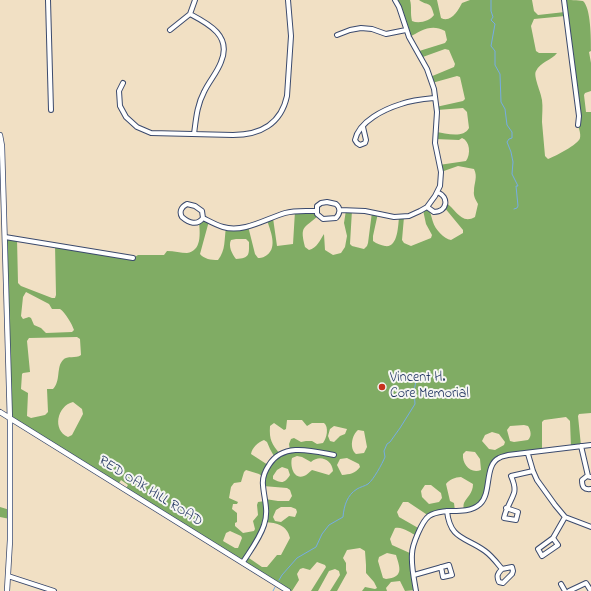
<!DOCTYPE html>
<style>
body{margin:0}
canvas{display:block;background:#f1e0c4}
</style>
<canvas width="591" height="591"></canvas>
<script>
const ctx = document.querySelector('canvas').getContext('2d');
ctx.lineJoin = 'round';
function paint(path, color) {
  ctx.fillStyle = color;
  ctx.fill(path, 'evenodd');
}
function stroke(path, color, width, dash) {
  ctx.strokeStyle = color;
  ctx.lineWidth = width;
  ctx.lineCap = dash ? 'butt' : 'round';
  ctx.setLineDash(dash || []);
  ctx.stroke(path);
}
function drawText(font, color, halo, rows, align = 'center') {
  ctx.font = font + ' "Indie Flower",sans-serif';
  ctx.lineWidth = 4;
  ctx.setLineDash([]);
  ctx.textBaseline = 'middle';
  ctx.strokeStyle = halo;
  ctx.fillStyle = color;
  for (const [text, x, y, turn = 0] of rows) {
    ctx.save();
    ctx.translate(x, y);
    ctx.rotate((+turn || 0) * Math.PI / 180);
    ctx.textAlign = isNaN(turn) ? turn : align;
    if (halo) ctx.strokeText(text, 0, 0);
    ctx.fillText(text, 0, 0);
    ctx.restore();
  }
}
paint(new Path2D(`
 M395,0h15c2,7 0,13 2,21 7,3 18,0 22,-6 -4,-15 -5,-8 -15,-15h18l4,18c10,5 17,-7 21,-15l8,-3h62l2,11 4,4 27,-3 -1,-12c5,0 14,0 19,1 8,7 8,38 8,50l-2,1 2,11v28l-6,2 -1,2 2,17h5v301l-12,1 -1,2 3,30 -10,2 -1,-27 -4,-4 -22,3 -2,2v30l-34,3 -14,6 -9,34 -4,8 -18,7c1,-2 0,-5 1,-7 3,-6 9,-10 9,-19l-12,-7c-6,0 -12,3 -15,7l4,17 4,2 1,8 -26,5 -21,-14h-5l-6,10 2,5 21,12 -3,7c-6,-3 -15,-10 -22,-8l-5,11 2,6 20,9 4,36 -11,1 -5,-10 -9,1 -5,6 1,3h-25l3,-4 10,2 2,-1 -3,-6 -8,-9v-8l-1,-14 -5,-3 -13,2 -4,8 3,5v7l1,3 -10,18h-7l10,-16 -1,-4 -4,-2 -6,2 -11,20h-7l15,-24 -1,-2 -8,-3 -7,8 -7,-2 -3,1 -3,5 2,6 -7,11h-4l-163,-101 3,-5 -7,-5 -3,5 -108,-67 -5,-181 12,1 1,45 3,3 31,12h3l1,-3 -1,-50 78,13 5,-3h26l3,-4c7,0 14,2 20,2 15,-2 13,-20 12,-31l4,-4 6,3 -9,33c4,5 11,6 18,6 8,-10 6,-21 8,-32l22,-2 7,28 3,4c5,0 6,-1 9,-3 11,-8 3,-25 0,-35l6,-2 4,28 16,-2 2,-33h21l2,5c-15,13 -18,10 -13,31l4,3c8,-2 11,-10 15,-16l1,16 8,5 8,-2 4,-6 2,-11 -3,-13 2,-13h6l-2,34 2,2 12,3 3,-3 1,-3 4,-31 6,1 -5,23v5c4,3 8,4 12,5 13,2 13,-20 14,-29h5l-2,23 2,3 7,3 20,-8 1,-3 -6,-11 -3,-14 4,-3c4,5 4,9 6,15 2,7 11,17 18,18l12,-7v-3l-19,-23 2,-4c10,6 15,22 29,14l3,-13c-2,-4 -5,-8 -4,-13 0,-8 4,-14 0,-22l-16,-3 -17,6 -2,-7 27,-4c5,-7 4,-20 -4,-23l-3,2 -24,-1v-7c11,1 28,7 34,-4l-2,-16 -4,-4 -26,2 -1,-3 27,-6 2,-2 -5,-22 -3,-1 -25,7 -2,-6 24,-10 1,-3 -6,-14 -4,-1 -25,9 -4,-6 29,-9 2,-3 -2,-9c-14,-8 -24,0 -36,6zM565,16l13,109c1,4 3,9 2,13 -1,6 -26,19 -32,21l-3,-3c-1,-11 -2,-23 -3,-34 0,-7 1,-15 0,-22 -1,-8 -9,-24 -6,-29 4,-9 16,-11 21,-18h-18l-3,-2 -5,-25 3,-7zM236,239h10l3,3c0,13 1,16 -13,17 -4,-5 -8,-13 -5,-19zM26,292l23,12 3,5h8c5,3 12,15 14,21l-2,2 -26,1 -5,-5 -7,-3 -3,-7 -2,-1 -6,2 -2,-3 2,-19zM77,337l3,2 1,16c-5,4 -14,0 -18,5 -7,7 -2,21 -10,29h-6l1,23 -3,3 -14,3 -4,-2 1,-23 -7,-4 1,-15 1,-1 7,-1 -3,-31 2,-3zM73,402l9,7 1,5 -11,21 -4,2c-16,-7 -11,-31 5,-35zM287,420h15l5,6 5,-3h12c5,4 3,15 -1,20l-6,1 -5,-3h-6l-5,1 -7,-4 -3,1 -2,5 1,7 -10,3c-8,-10 -11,-14 -10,-28l4,-3 10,7 2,-1zM524,425l4,1c3,5 4,10 0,14l-14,2 -4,-1 -3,-11 3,-4zM334,426l13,3 -2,5 -5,2 -6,6 -4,-1 -2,-5 2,-7zM358,430l6,1 3,16 -3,6 -8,1c-7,-6 -4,-19 2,-24zM492,432l7,2 6,8 -1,3 -9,5 -6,-1 -7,-8 3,-6zM264,440l3,2 3,7 5,9 -7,7 -17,-11c1,-6 7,-12 13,-14zM466,451l9,1 5,7 1,11c-11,4 -19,-6 -18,-16zM297,456l5,1 9,5c9,-8 21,-2 22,9l-4,4 -17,-5c-3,2 -5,5 -8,6 -11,4 -14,-11 -12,-18zM347,458l12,6 1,3c-5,7 -10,7 -18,8l-5,-10 3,-6zM282,467l6,2 2,6c-5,8 -8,9 -17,4v-3l4,-6zM246,470l13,4 4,3v9l24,2 3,2 2,6 -3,5h-11l-13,-2v2l-7,1 -1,3 1,10 -5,6 2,8 -1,2 -11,2 -8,-7v-3l2,-1v-9l-5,-4 1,-5h4l1,-2 -9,-4 2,-11 3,-4 7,-1 3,-10zM425,485h6l10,8 1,5 -3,4 -10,2 -7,-7 -1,-6zM291,507l5,2 1,3 -2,5 -6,-1 -8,6 -6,-1 -2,-4 3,-7 5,-3zM265,522c12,1 22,3 25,16l-9,17h-4l-10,12h-5l-16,-11zM230,531l11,5 1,2 -4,10h-3l-12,-7 3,-8zM387,553l9,2c4,13 8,22 -10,24l-3,-1 -5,-17 1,-4z
 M0,507l10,3v9l-10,-2z`), '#80ac64');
stroke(new Path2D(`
 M491,0v11l2,6 -2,3 4,4 -4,22 4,5v14l5,9 1,28 4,7 2,16 5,7v6l-3,1 -2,3 4,10 2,10 -1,12 6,12h-2l2,20 -1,2 -3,1
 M279,580l3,-5 15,-17 19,-11 6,-13 7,-9 14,-8c1,-11 4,-22 14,-28 3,-2 8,-3 11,-5 6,-5 14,-20 17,-27l-1,-6 3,-7 3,-2 10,-14 15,-24 -1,-13 3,-15
 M273,591l2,-4`), '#76ade4', 1);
const minor = new Path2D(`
 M48,0l3,110
 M564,0l15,116 -1,9
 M190,14c19,10 42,22 31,48 -4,11 -12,19 -17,30 -7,13 -8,27 -10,42
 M170,30l20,-16 5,-14
 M337,35l13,-5 11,-2 11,1 14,5 20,-4
 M123,83l-4,8 1,15 6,11 11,10 14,6 82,2c27,0 48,-11 54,-39l4,-60 -3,-36
 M363,127l3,13 -1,3 -5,2 -3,-2 -2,-3c4,-19 30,-31 46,-36 11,-4 23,-5 34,-6
 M327,202l9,2c5,4 4,10 0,14l-13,1 -6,-5v-8l4,-3z
 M427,207l7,5c13,0 16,-15 3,-20
 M340,210l25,1 29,6 15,-1 11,-5 7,-4 8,-11 5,-10 1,-14 -6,-29 2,-31 -3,-23 -7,-20 -18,-32 -10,-30 -4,-7
 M203,218c-6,8 -14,5 -21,-1 -3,-5 -1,-10 5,-13l8,2 7,5 1,7c6,3 13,7 20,9 21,6 42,-8 62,-14 10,-3 21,-2 31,-2
 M5,237l128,21
 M581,446l7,30
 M528,454l5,17 4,9 18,25 10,12 26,10
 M591,477l-4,-1 -5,4c0,7 2,10 9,9
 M506,508l12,4 -2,8 -12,-2c2,-10 7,-16 10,-25 2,-6 -1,-12 -3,-17l22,-5
 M447,511c3,29 19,26 38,40 7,5 12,12 17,18 -4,4 -6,7 -3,13l4,1 9,-9 1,-3 -1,-4 -10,2
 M553,538l5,7 -16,11 -4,-7 15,-11 12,-21
 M243,562c7,-11 17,-24 21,-37 5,-14 0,-26 -1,-40 -1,-8 2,-14 6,-20 14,-23 44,-14 65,-10
 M414,575l35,-10 3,10 -9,2 -2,-10
 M8,576l46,15
 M561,584l4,7
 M416,591c-2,-12 -5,-25 -4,-37 0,-9 10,-33 17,-38 6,-4 12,-4 18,-5 11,0 24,1 33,-7 12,-11 4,-39 19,-46 3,-2 7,-2 9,-3l83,-10
 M569,591l17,-8 5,8`);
const tertiary = new Path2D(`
 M0,135l2,11 8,276v118l-3,51
 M0,412l288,179`);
stroke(minor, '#3b4a6d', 6);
stroke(tertiary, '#3b4a6d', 6);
stroke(minor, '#fff', 4);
stroke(tertiary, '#fff', 4.5);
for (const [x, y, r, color] of [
 [382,387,4,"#c8321e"]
]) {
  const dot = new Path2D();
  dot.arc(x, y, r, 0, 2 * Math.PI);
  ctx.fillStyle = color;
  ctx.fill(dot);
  stroke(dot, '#f6f6f2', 1.5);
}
drawText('14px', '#1b2f5e', '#f6f6f2', [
 ["Vincent H.",390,379],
 ["Core Memorial",390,395]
], 'left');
drawText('14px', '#1b2f5e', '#f6f6f2', [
 ["RED OAK HILL ROAD",150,492,32]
]);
</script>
